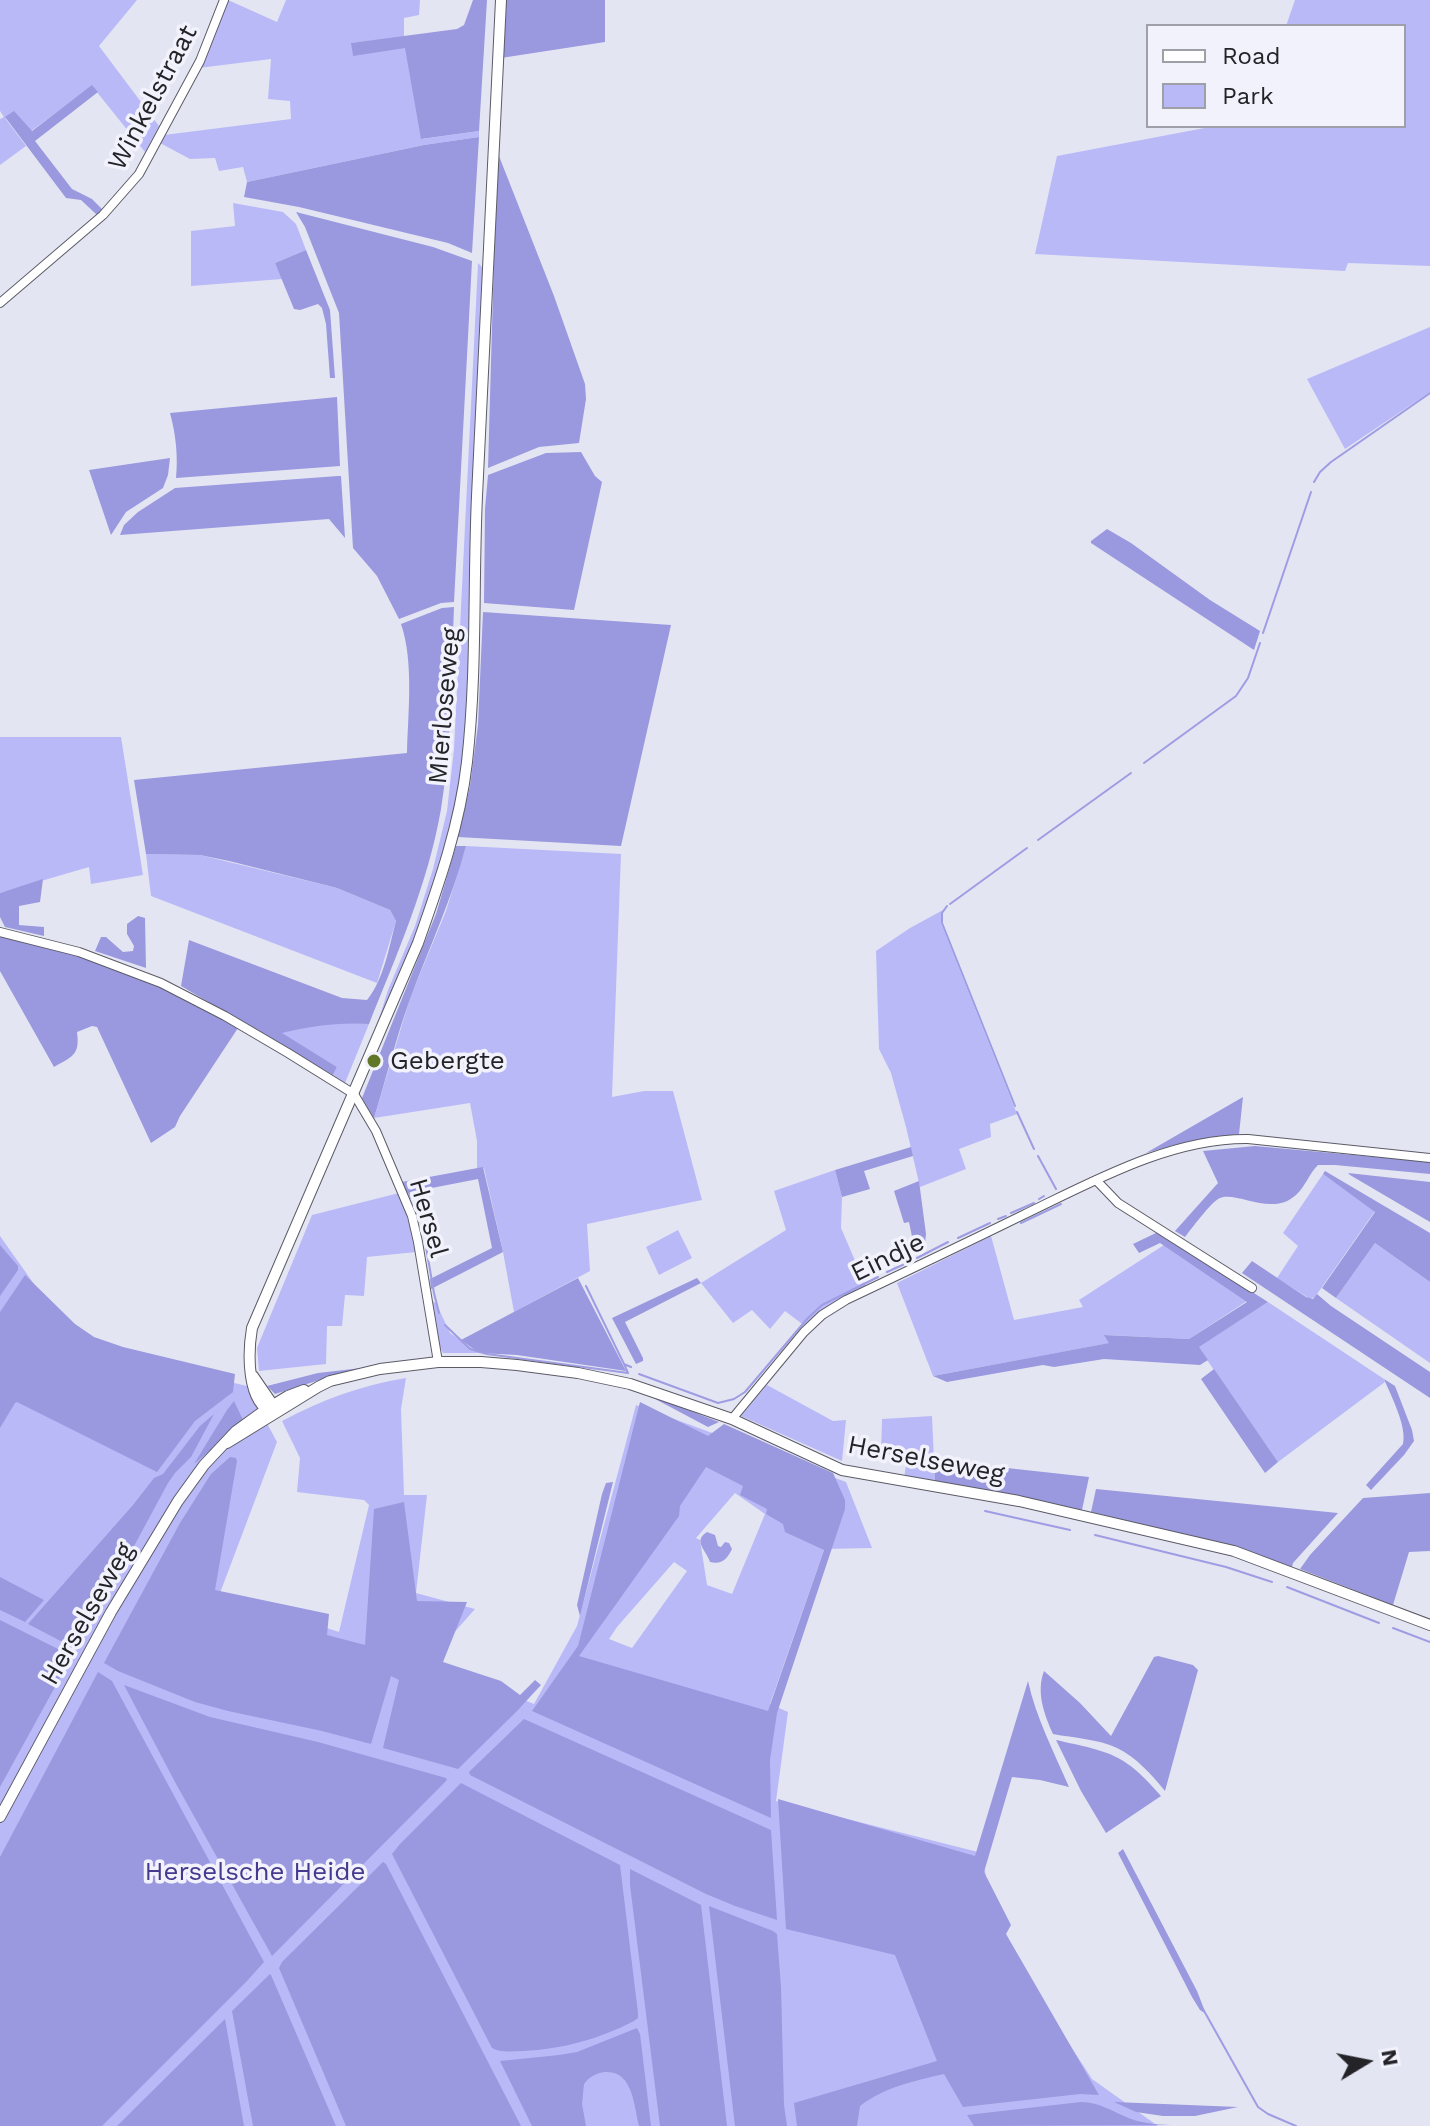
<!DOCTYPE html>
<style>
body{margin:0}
#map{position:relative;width:1430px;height:2126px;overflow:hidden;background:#e4e5f2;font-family:"Work Sans",sans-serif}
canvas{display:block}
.legend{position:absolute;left:1146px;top:24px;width:260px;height:104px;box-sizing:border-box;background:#f2f2fd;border:2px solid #9f9fa8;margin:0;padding:10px 14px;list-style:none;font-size:24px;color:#232328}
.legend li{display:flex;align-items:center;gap:16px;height:40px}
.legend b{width:40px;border:2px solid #9f9fa8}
.north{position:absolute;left:1326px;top:2022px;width:80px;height:80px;-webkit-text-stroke:6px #f2f2fd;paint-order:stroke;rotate:80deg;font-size:22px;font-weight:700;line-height:32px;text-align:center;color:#232328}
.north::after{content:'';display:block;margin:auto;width:28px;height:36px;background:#232328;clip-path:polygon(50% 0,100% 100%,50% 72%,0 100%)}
</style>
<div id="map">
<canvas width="1430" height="2126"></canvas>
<ul class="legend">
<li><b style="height:10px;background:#fff"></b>Road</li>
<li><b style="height:22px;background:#bab9f8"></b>Park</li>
</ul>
<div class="north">N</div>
</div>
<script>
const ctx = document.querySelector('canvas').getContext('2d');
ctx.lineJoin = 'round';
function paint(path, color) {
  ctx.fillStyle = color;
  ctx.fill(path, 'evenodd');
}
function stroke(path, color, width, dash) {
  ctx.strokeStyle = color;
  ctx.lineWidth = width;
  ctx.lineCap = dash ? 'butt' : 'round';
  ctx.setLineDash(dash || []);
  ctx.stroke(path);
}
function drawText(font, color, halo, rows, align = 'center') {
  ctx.font = font + ' "Work Sans",sans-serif';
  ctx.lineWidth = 7;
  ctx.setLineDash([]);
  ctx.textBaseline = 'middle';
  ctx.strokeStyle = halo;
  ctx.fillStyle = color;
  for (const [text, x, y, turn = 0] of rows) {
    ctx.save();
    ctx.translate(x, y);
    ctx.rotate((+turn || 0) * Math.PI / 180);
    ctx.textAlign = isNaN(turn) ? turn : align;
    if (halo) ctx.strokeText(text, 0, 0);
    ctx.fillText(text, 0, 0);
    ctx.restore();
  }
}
paint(new Path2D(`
 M0,0h137l-38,46 60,80 -14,26 -53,-66 -61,45 -26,-13 21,28 -26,19v-46l4,-2 -4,-6z
 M228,0l49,22 9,-22h134l-1,15 -15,3v19l-52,6 1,12 53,-8 16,92 57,-8v6l-55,8 -177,37 -4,-15 -24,4 -4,-13 -25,1 -30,-16 4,-8 127,-16 -1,-18 -22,-2 3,-40 -72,9z
 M1295,0h135v266l-82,-3 -3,8 -310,-17 22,-98 158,-30h189v-100h-118z
 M233,203l50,9 13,12 10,26 -31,13 7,16 -91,7v-55l44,-5z
 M478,263l5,5 -11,392 -11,126 -33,126 -77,174 2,-7 23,-51 12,-38 27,-64 18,-57 14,-58 7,-62z
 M1430,327v65l-85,57 -38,-70z
 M0,737h121l22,138 -52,9 -2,-17 -89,26z
 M466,846l155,8 -9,243 32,-6h29l29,109 -115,24 3,47 -76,41 -11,-60 -19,-84h-7v-27l-7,-38 -96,15 36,-120 36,-87z
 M146,854l54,1 137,33 53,22 6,11 -19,62 -226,-87z
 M943,910l-2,13 76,191 -27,10 1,13 -32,12 7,20 -46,18 -14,-60 -15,-54 -12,-24 -3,-98 34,-23z
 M343,1022l26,2 -24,59 -12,-8 4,-8 -56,-34 32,-8z
 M835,1170l7,27 -1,31 25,58c-23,11 -44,20 -61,40l-20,-15 -15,18 -18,-19 -19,13 -32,-40 85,-53 -12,-39z
 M1323,1174l52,37 -60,86 -5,2 -33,-21 21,-32 -15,-13z
 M399,1193l14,42 3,17 -49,5 -3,39 -19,-1 -3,31h-15l-1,38 -67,7 -2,-23 55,-133z
 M678,1230l14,28 -33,17 -13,-28z
 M0,1236l78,110 169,40 30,56 -57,151 119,39 30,-127 -5,-5 -67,-8 3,-34 -18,-37c39,-21 80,-36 124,-43l-5,31 3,86h23l-11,98 59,16 -46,52 105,43 43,-78 59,-221 210,77 26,66 -49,1 1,1 -54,154 18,8 -12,89 206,52 13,77 97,149 66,47h-1158zM735,1493l30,21 -33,80 -25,-9 -7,-45 -4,-2zM674,1562l13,9 -55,77 -23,-9 8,-12z
 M991,1236l23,84 69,-13 -4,-7 85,-55 83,56 -58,38 -83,-4 4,8 -177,33 -36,-93z
 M1375,1243l55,39v81l-94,-65z
 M432,1301l4,2 14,30 29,20h-36l-6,-13z
 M1268,1302l116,77 1,3 -107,80 -80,-115z
 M767,1385l66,36 13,-1 -4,41 -101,-45z
 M932,1416l3,67 -31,-4 3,-21 -26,-6 1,-33z`), '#bab9f8');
paint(new Path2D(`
 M473,0h14l-8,131 -58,8 -16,-91 -52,8 -2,-13 106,-14 7,-4z
 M503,0h102v42l-104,16z
 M92,85l6,7 -63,49 37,48 20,10 11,11 -6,5 -16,-15 -15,-2 -61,-81 9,-6 18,20z
 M479,137l-7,116 -24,-10 -149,-36 -55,-10 3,-15 177,-37z
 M497,151l57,145 31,88 1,15 -7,44 -40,4 -51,21z
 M296,212l137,35 39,14 -18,341 -13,1 -42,16 -22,-43 -24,-28 -14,-235 -34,-86z
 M306,250l24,60 5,68h-5l-4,-54 -4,-16 -4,-4 -18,6 -6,-1 -19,-46z
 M337,397l3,69 -164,12c2,-22 0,-43 -6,-65z
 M581,452l14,24 7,6 -28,128 -90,-7 1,-94 3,-34 58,-22z
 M170,458l-2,17 -5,13 -37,24 -15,23 -22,-65z
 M338,476h3l4,62 -16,-19 -209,16 4,-10 14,-13 37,-24z
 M1107,529l24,14 79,57 50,31 -6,19 -163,-107v-2z
 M454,607c-3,67 -2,135 -13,202 -13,75 -44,145 -72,215 -30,-2 -58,2 -87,9l55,34 -4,8 -152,-89 8,-46 153,58 25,2c17,-21 22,-53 29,-79l-6,-11 -53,-22 -108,-27 -29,-6 -54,-1 -12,-74 273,-27c1,-40 7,-91 -6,-129l41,-16z
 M483,612l188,13 -50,221 -163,-9 12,-51 8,-61z
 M456,846h10c-14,53 -37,102 -56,153 -14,39 -24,80 -36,119l-12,-20 74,-184z
 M43,879l-3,23 -21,4v19l25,2v9l-39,-9 -5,-10v-24z
 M138,916l7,2 1,50 -51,-17 6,-14h5l17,15 10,-1 1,-5 -7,-12v-10z
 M0,935l52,12 94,30 92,51 -58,88 -5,11 -24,16 -54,-116 -5,-1 -15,6c3,23 -4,24 -23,35l-54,-96z
 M1243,1097l-4,37 -65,11 -28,8z
 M1255,1146l175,16v12l-95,-9h-17c-9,9 -13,22 -22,30 -25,23 -61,-6 -78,4 -8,5 -26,29 -33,38l-10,-6 43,-48 -15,-32z
 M911,1147l2,9 -49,15 6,18 -28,8 -7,-27z
 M483,1167l20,85 -72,37 -1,-10 62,-31 -14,-69 -72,14 -4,-11z
 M1325,1171l105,62v49l-55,-39 -39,55 -14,-10 53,-76 -52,-38z
 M1348,1173l82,9v40l-80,-47z
 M919,1181l7,53 -1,9 -5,3h-6l-5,-24 -5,1 -10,-32z
 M1158,1232l110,70 -69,45 9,13 -8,5 -96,-6 -50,8 -11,-2 -96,17 -14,-6 176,-33 -5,-8 85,4 58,-37 -87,-59 -21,10 -6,-9z
 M0,1245l18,21v4l-18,26z
 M1252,1261l54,36 7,2 4,-5 14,12 99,66v26l-188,-125z
 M25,1275l50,49 19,13 29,10 112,27 -2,18 -38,29 -38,51 -140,-70 -2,1 -15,25v-116z
 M578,1278l48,93 -109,-16 -38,-2 -18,-13z
 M697,1278l4,5 -76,39 18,36v3l-7,3 -24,-46z
 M379,1366l-50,11 -54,17 -8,-8 51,-13z
 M1214,1369l64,93 -13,11 -64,-94z
 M1384,1379l11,7 17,44 2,11 -10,14 -33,35 -5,-5 37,-41c4,-18 -12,-48 -19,-65z
 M642,1392l77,30 -11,5z
 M234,1401l10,21 -50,42 33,-54z
 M640,1402l68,34 16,-12 109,49 12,27v9l-68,204 -7,47 1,58 -239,-107 46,-65zM706,1467l37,19 -3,9 27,14 -1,5 17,10 2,8 39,18 -56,161 -189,-55 100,-140 1,-10z
 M214,1414l-23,43 -16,16 -7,10 -90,167 -50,-26 105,-119 21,-27 9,-4 37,-48z
 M230,1457l6,1 1,3 -22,129 114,24 -2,21 38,10 9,-136 30,-7 13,99 50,1 -24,60 58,19 19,14 15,-15 6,5 -24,26 -59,58 -75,-21 16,-68 -8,-4 -20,68 -49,-13 -94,-20 -33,-9 -77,-31 -14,-8 76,-140 31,-49z
 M934,1460l155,17 -7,33 -44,-10 -103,-17z
 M613,1482l-33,134 -3,-11 25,-111 4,-11z
 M1096,1489l242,24 -45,50 -1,4 -100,-31 -101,-24z
 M1430,1493v58l-21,1 -16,53 -93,-36 10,-14 53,-57z
 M0,1577l44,23 -19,22 -25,-12z
 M0,1620l72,36 -72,131z
 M1158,1656l35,9 5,5 -33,121c-13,-16 -29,-34 -48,-43 -19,-9 -43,-10 -64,-14 -9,-20 -17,-42 -9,-63l36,32 31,33 43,-79z
 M98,1672l14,9 152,281 -18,20 -144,144h-102v-269z
 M1028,1681c8,37 26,71 41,106l-29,-7 -28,-3 -28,95 27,53 -5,9 93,161 -19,-1 -117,13 -19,-33c-30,7 -59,13 -84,32l-3,20h-60l-3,-23 143,-42 -42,-106 -109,-26 -8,-130 197,57z
 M124,1685l86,32 108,25 128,36 1,2 -175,176 -97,-174z
 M524,1719l247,111 6,90 -42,-14 -29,-12 -236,-119 -1,-3z
 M1056,1740c54,12 68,13 105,56l-55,37 -25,-42z
 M461,1783l159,82 18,148v5l-4,3c-35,18 -71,28 -111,30 -11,0 -22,2 -31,-3l-100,-194 8,-10z
 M1123,1849l74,142 9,23 -6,-4 -8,-13 -74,-144z
 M383,1862l3,2 135,262h-175l-67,-158 3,-6z
 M630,1869l71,36 26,221h-67l-30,-241z
 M709,1906l64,25 4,3 4,53 3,118 3,21h-52z
 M270,1974l1,1 65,151h-83l-21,-115z
 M225,2019l19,107h-127z
 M637,2028l3,6 11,92h-12c-5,-20 -6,-56 -34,-54 -9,1 -16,5 -21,12l-2,20 4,22h-54l-32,-65 59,-6 18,-3z
 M1081,2102c19,0 32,10 50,17 15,5 30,6 45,6l-202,1 -7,-11z
 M1114,2102l124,5 -43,9h-32l-27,-4z`), '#9a98df');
paint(new Path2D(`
 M707,1532l8,3 3,11 3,1 4,-5 4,1 3,6c-5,10 -10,16 -22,13 -3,-11 -18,-21 -3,-30z`), '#9e9ce3');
stroke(new Path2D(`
 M1314,482l6,-10 11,-10 99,-69
 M1263,633l48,-141
 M1144,763l92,-67 12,-18 12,-35
 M1038,840l93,-67
 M950,904l77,-56
 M947,906l-5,7v10l73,183
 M1017,1112l17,37
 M1038,1156l18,33
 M405,1183l6,15
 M1039,1199l5,-3
 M1011,1213l23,-10
 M998,1219l8,-3
 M1021,1223l40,-19
 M958,1238l32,-15
 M425,1241l9,52 5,20
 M917,1258l31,-16
 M887,1272l22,-10
 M586,1286l38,78
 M445,1325l25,24 17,5 141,19 -4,-9 7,3
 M639,1374l79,29 16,-4 11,-7 62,-73 15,-14 56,-28
 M985,1511l85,19
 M1095,1535l131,32 46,15
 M1287,1587l92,36
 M1393,1628l37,14
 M1203,2009l55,98 10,7 28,12`), '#9e9ce3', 2);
const minor = new Path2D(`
 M0,303l103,-88 36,-41 61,-113 24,-61
 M0,932l79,20 82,31 64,33 63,37 66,41 22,37 36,85 6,26 20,120
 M1096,1180l22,23 134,85
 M732,1419l72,-87 18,-17 24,-15c59,-28 118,-56 177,-85 69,-33 147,-77 225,-76l182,19`);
const tertiary = new Path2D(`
 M253,1376l20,29v5
 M273,1413c-27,-11 -25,-61 -21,-85l166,-385c21,-59 42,-119 49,-181 10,-89 6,-178 10,-266 8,-165 16,-331 24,-496
 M227,1443l91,-56 12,-6 50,-12 58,-7h43l36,3 61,8 52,11 102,35 110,51 177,31 215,50 196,74
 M0,1817l111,-205 67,-111 26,-36 32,-34 29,-21 23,-14 16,-6`);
stroke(minor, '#5b5b67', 10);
stroke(tertiary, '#5b5b67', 12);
stroke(minor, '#fff', 8);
stroke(tertiary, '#fff', 10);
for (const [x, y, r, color] of [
 [374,1061,8,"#617728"]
]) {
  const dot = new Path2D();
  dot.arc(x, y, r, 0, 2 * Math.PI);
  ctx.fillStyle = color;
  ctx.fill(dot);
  stroke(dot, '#f2f2fd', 3);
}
drawText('26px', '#232328', '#f2f2fd', [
 ["Winkelstraat",153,98,-62],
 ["Mierloseweg",445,706,-85],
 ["Hersel",428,1218,74],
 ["Eindje",888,1258,-26],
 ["Herselseweg",926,1460,11],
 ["Herselseweg",88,1614,-60]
]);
drawText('26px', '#232328', '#f2f2fd', [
 ["Gebergte",390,1061]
], 'left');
drawText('26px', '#44398c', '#f2f2fd', [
 ["Herselsche Heide",255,1872]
]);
</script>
